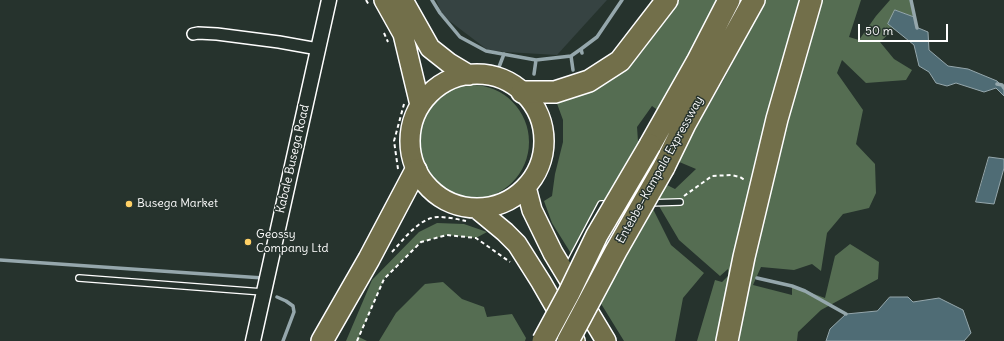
<!DOCTYPE html>
<meta charset="utf-8">
<style>
body{margin:0}
#map{position:relative;width:1004px;height:341px;overflow:hidden;background:#26332d;font-family:Delius,sans-serif}
canvas{display:block}
.scale{position:absolute;left:858px;top:24px;width:90px;height:18px;box-sizing:border-box;border:2px solid #fff;border-top:0;padding-left:5px;font-size:12px;line-height:14px;white-space:nowrap;color:#fff;-webkit-text-stroke:3px #26332d;paint-order:stroke}
</style>
<div id="map">
<canvas width="1004" height="341"></canvas>
<div class="scale">50 m</div>
</div>
<script>
const ctx = document.querySelector('canvas').getContext('2d');
ctx.lineJoin = 'round';
function paint(path, color) {
  ctx.fillStyle = color;
  ctx.fill(path, 'evenodd');
}
function stroke(path, color, width, dash) {
  ctx.strokeStyle = color;
  ctx.lineWidth = width;
  ctx.lineCap = dash ? 'butt' : 'round';
  ctx.setLineDash(dash || []);
  ctx.stroke(path);
}
function drawText(font, color, halo, rows, align = 'center') {
  ctx.font = font + ' Delius,sans-serif';
  ctx.lineWidth = 3;
  ctx.setLineDash([]);
  ctx.textBaseline = 'middle';
  ctx.strokeStyle = halo;
  ctx.fillStyle = color;
  for (const [text, x, y, turn = 0] of rows) {
    ctx.save();
    ctx.translate(x, y);
    ctx.rotate((+turn || 0) * Math.PI / 180);
    ctx.textAlign = isNaN(turn) ? turn : align;
    if (halo) ctx.strokeText(text, 0, 0);
    ctx.fillText(text, 0, 0);
    ctx.restore();
  }
}
paint(new Path2D(`
 M436,0h171l-50,55 -68,-4 -46,-35z`), '#364342');
paint(new Path2D(`
 M677,0h42l-60,111 -7,-5 -15,21 1,14 2,3 -33,57 -9,1 -26,53 -20,-32 -8,-22 8,-5 3,-22 8,-32v-22l-8,-22 17,-1 23,-7 17,-10 30,-28z
 M766,0h37l-85,341h-21l18,-61 7,2 6,-6v-7l-8,7 -41,-36 -23,-39 9,-17 10,5 21,-20 -19,-8 47,-82z
 M820,0h41l-12,37 10,3 17,-24 14,-16h21l3,17 -19,-7 -6,14 5,5 -14,13 14,17 18,11 -6,10 -40,3 -24,-23 -5,13 26,37 -7,34 19,20 1,29 -7,15 -26,6 -16,19 -6,38 -9,-7 -18,6 -33,-3 -8,18 39,10v-9l33,12 10,-42 15,-12 29,18 -1,17 -57,31 -23,22 -1,9h-62l43,-201z
 M415 142a57 57 0 1 1 114 0a57 57 0 1 1-114 0Z
 M652,207l19,38 33,28 -21,25 -8,43h-51l-24,-39z
 M437,223l27,1 23,8 -11,6 -29,-3 -26,7 -37,37 -25,58 8,4h-21l26,-61 47,-48z
 M443,282l19,17 22,8 3,10 25,-3 14,24 -1,3h-146l17,-28 29,-29z`), '#556d52');
const water = new Path2D(`
 M895,10l19,7 2,10 12,5 1,18 19,16 20,3 29,12 7,7v8l-8,-8 -12,4 -28,-9 -9,3 -11,-3 -7,-11 -10,-6 -5,-21 -26,-21z
 M989,157l15,2v9l-10,36 -18,-2z
 M890,297h18l5,5 26,-4 24,12 8,23 -7,8h-138l4,-12 16,-15 31,-3z`);
paint(water, '#4f6c75');
stroke(water, '#95a7ac', 1);
stroke(new Path2D(`
 M432,0l8,13 20,24 26,14 50,9 35,-4 10,-7
 M911,0l6,28
 M582,53l-1,-4 16,-12 25,-37
 M571,56l2,14
 M499,67l5,-13
 M534,74l2,-14
 M997,84l5,1 2,3
 M0,260l263,18
 M757,278l35,8 13,5 41,23
 M277,297l9,4 7,5 1,6 -11,29`), '#95a7ac', 3.5);
const service = new Path2D(`
 M648,203l32,-1
 M567,268l34,-64h9
 M79,278l184,14`);
const minor = new Path2D(`
 M193,34l5,-1 19,1 62,8 39,7`);
const tertiary = new Path2D(`
 M253,341l76,-341`);
const trunk = new Path2D(`
 M384,0l19,34 17,71
 M403,0l27,48 19,15 20,12
 M410 141a67 67 0 1 1 134 0a67 67 0 1 1-134 0Z
 M526,187l6,23 21,43 53,88
 M476,208l29,24 12,12 24,38 34,59`);
const motorway = new Path2D(`
 M522,92h33l34,-11 31,-20 47,-61
 M650,145l47,-83 32,-62
 M664,167l21,-43 69,-124
 M322,341l47,-82 47,-89
 M727,341l17,-84 33,-138 34,-119`);
stroke(service, '#fff', 8);
stroke(minor, '#fff', 14);
stroke(tertiary, '#fff', 17);
stroke(trunk, '#fff', 22);
stroke(motorway, '#fff', 24);
stroke(new Path2D(`
 M366,0l3,5
 M384,33l4,9
 M481,66l8,1 24,9
 M398,169l-4,-28 10,-37
 M538,179l8,-17 4,-21 -3,-22 -5,-11
 M684,196l28,-20 19,-1 9,2 6,4
 M392,252c11,-12 28,-35 46,-35 9,0 19,2 28,4
 M357,341l27,-62 37,-37 26,-7 29,3 34,24`), '#fff', 2, [4, 3]);
stroke(service, '#26332d', 5.5);
stroke(minor, '#26332d', 11);
stroke(tertiary, '#26332d', 14);
stroke(trunk, '#726f4a', 19);
stroke(motorway, '#726f4a', 21);
const motorwayBridge = new Path2D(`
 M543,341l26,-48 28,-58 53,-90
 M568,341l48,-90 48,-84`);
stroke(motorwayBridge, '#fff', 24, []);
stroke(motorwayBridge, '#726f4a', 21);
for (const [x, y, r, color] of [
 [129,204,4,"#ffd166"],
 [248,242,4,"#ffd166"]
]) {
  const dot = new Path2D();
  dot.arc(x, y, r, 0, 2 * Math.PI);
  ctx.fillStyle = color;
  ctx.fill(dot);
  stroke(dot, '#26332d', 1.5);
}
drawText('12px', '#fff', '#26332d', [
 ["Kabale Busega Road",293,159,-77],
 ["Entebbe–Kampala Expressway",660,170,-61]
]);
drawText('12px', '#fff', '#26332d', [
 ["Busega Market",137,204],
 ["Geossy",256,235],
 ["Company Ltd",256,249]
], 'left');
</script>
